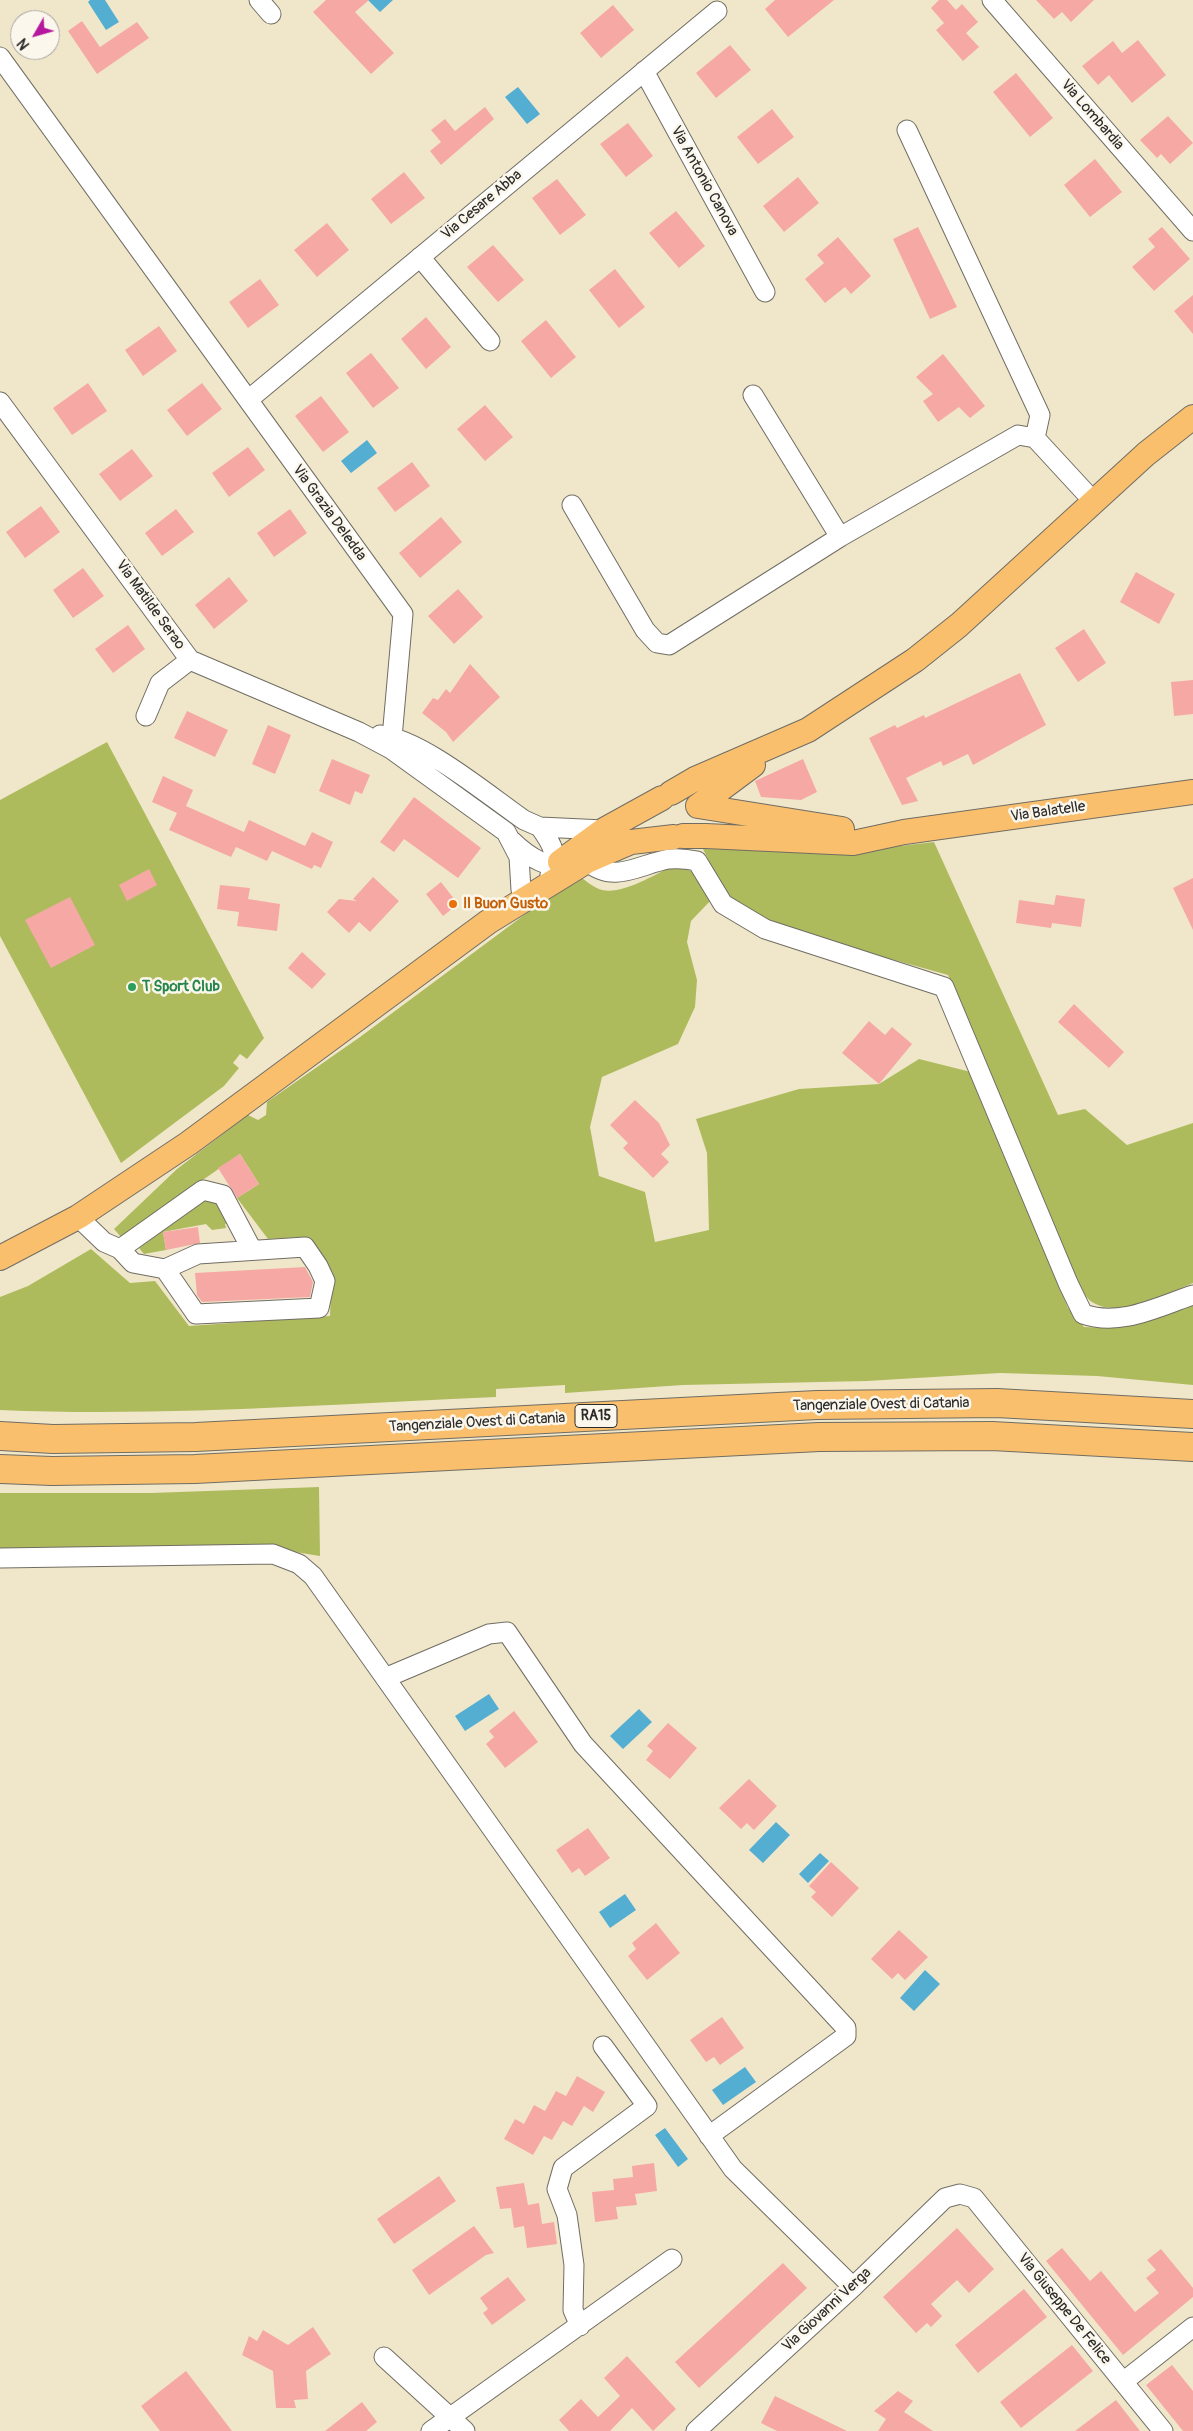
<!DOCTYPE html>
<style>
body{margin:0}
#map{position:relative;width:1193px;height:2431px;overflow:hidden;background:#f0e7cb;font-family:Pangolin,sans-serif}
canvas{display:block}
.north{position:absolute;left:10px;top:10px;width:50px;height:50px;box-sizing:border-box;background:#fbf7ec;border:1px solid #a8a59f;border-radius:50%;rotate:232deg;font-size:14px;font-weight:700;line-height:20px;text-align:center;color:#2b2b2b}
.north::after{content:'';display:block;margin:auto;width:18px;height:22px;background:#b5179e;clip-path:polygon(50% 0,100% 100%,50% 72%,0 100%)}
</style>
<div id="map">
<canvas width="1193" height="2431"></canvas>
<div class="north">N</div>
</div>
<script>
const ctx = document.querySelector('canvas').getContext('2d');
ctx.lineJoin = 'round';
function paint(path, color) {
  ctx.fillStyle = color;
  ctx.fill(path, 'evenodd');
}
function stroke(path, color, width, dash) {
  ctx.strokeStyle = color;
  ctx.lineWidth = width;
  ctx.lineCap = dash ? 'butt' : 'round';
  ctx.setLineDash(dash || []);
  ctx.stroke(path);
}
function drawText(font, color, halo, rows, align = 'center') {
  ctx.font = font + ' Pangolin,sans-serif';
  ctx.lineWidth = 5;
  ctx.setLineDash([]);
  ctx.textBaseline = 'middle';
  ctx.strokeStyle = halo;
  ctx.fillStyle = color;
  for (const [text, x, y, turn = 0] of rows) {
    ctx.save();
    ctx.translate(x, y);
    ctx.rotate((+turn || 0) * Math.PI / 180);
    ctx.textAlign = isNaN(turn) ? turn : align;
    if (halo) ctx.strokeText(text, 0, 0);
    ctx.fillText(text, 0, 0);
    ctx.restore();
  }
}
paint(new Path2D(`
 M107,742l157,296 -17,21 -7,-5 -7,9 6,5 -15,18 -103,77 -121,-227v-136z
 M934,842l124,273 27,-6 42,36 66,-22v160c-28,11 -72,37 -101,19 -5,-3 -9,-11 -13,-15l-131,-312 -143,-40 -38,-14 -39,-22 -25,-50 162,1z
 M675,864l18,8 20,26 -22,23 -4,21 10,38 -2,27 -17,37 -76,33 -12,50 9,49 46,16 10,50 54,-12 -2,-77 -11,-34 103,-30 80,-5 40,-25 52,13 97,236 16,19 24,1 85,-24v81l-96,-9 -97,-3 -133,8 -184,4 -118,8v-8l-69,4v8c-165,7 -331,20 -496,13v-113l28,-11 63,-37 39,34 25,-2 34,45 141,-10 1,-30 -20,-43 -9,-6 -34,2 -31,-41 22,-14 -19,-30 -119,83 -7,-8 63,-60 71,-54 10,5 8,-5 1,-13 93,-65 218,-162c7,5 16,13 24,15 20,5 55,-16 73,-26z
 M207,1199l10,1 14,23 -6,1 1,4 -14,2 -6,-6 -43,8 3,18 -22,4 -5,-6z
 M319,1487l1,69 -56,-9 -264,1v-55h151z`), '#aebb5d');
paint(new Path2D(`
 M90,0h15l14,22 -13,8 -18,-28z
 M368,0h25l-13,12z
 M518,87l22,27 -13,10 -22,-27z
 M367,440l10,13 -26,20 -10,-12z
 M489,1694l10,15 -34,22 -10,-15z
 M639,1709l13,13 -29,27 -13,-13z
 M776,1822l14,13 -27,28 -14,-13z
 M820,1853l9,8 -21,22 -9,-9z
 M625,1894l11,16 -26,18 -11,-16z
 M925,1970l15,14 -26,27 -14,-13z
 M745,2067l11,15 -33,23 -11,-15z
 M665,2128l23,31 -10,8 -23,-32z`), '#53aed1');
paint(new Path2D(`
 M326,0h43l-14,12 39,41 -23,21 -58,-62z
 M775,0h59l-46,37 -23,-28z
 M939,0h8l9,10 6,-6 16,18 -12,11 13,14 -16,14 -27,-31 8,-7 -13,-15z
 M1036,0h58l-23,22 -9,-10 -8,7z
 M613,5l21,25 -33,28 -21,-25z
 M82,21l18,26 37,-25 12,16 -52,36 -29,-43z
 M1138,40l28,35 -34,28 -23,-28 -11,10 -16,-19 31,-25 9,12z
 M730,45l21,25 -35,28 -20,-25z
 M1016,73l37,45 -23,19 -37,-45z
 M485,107l9,12 -53,46 -11,-14 11,-9 -10,-12 14,-11 10,12z
 M772,109l22,28 -36,27 -21,-27z
 M1168,116l25,27 -23,21 -9,-10 -4,4 -17,-18z
 M628,123l25,33 -27,21 -26,-33z
 M1095,159l27,33 -32,25 -26,-32z
 M404,172l21,26 -34,26 -20,-25z
 M798,177l21,26 -35,29 -21,-26z
 M557,179l29,36 -26,20 -28,-37z
 M676,211l29,35 -26,22 -30,-35z
 M327,223l22,27 -32,27 -23,-27z
 M918,227l39,80 -27,12 -37,-80z
 M1162,227l28,32 -36,32 -22,-24 23,-20 -7,-8z
 M838,237l33,39 -20,18 -6,-7 -20,16 -20,-24 19,-16 -7,-8z
 M493,245l31,35 -26,22 -31,-35z
 M615,269l30,38 -26,21 -30,-38z
 M260,279l19,26 -31,23 -19,-26z
 M1193,295v39l-19,-23z
 M426,317l25,30 -25,22 -25,-30z
 M546,320l30,37 -25,21 -30,-37z
 M159,326l18,25 -34,25 -18,-26z
 M371,353l28,35 -26,20 -27,-35z
 M943,354l42,52 -15,12 -11,-11 -21,15 -15,-21 10,-7 -17,-17z
 M88,383l19,28 -35,24 -19,-27z
 M202,383l20,26 -35,27 -20,-26z
 M321,396l28,36 -26,20 -28,-36z
 M485,405l28,32 -28,24 -28,-32z
 M248,447l17,23 -36,27 -17,-24z
 M132,449l21,27 -33,25 -21,-27z
 M412,462l18,24 -35,26 -18,-24z
 M41,506l19,26 -35,26 -19,-26z
 M176,509l18,23 -32,24 -17,-23z
 M290,509l17,24 -33,24 -17,-24z
 M441,517l21,25 -42,36 -21,-25z
 M83,568l21,28 -31,22 -20,-28z
 M1136,572l39,22 -16,30 -39,-22z
 M229,577l19,24 -34,28 -19,-24z
 M458,589l25,28 -29,27 -26,-28z
 M128,625l17,24 -32,24 -18,-24z
 M1084,629l22,34 -28,19 -23,-34z
 M470,664l30,33 -47,45 -7,-10 -24,-19 11,-15 5,2 8,-11 4,4z
 M1020,673l26,52 -73,40 -5,-11 -25,12 -2,-5 -35,17 12,23 -16,4 -33,-67 26,-13 2,3 27,-13 1,3z
 M1193,680v34l-19,2 -3,-34z
 M187,711l41,19 -13,27 -41,-19z
 M268,725l23,10 -16,39 -23,-10z
 M332,759l38,16 -8,19 -7,-3 -5,14 -31,-14z
 M803,759l14,33 -16,8 -40,-3 -6,-16z
 M163,776l30,14 -7,16 58,26 5,-12 56,26 7,-14 21,10 -12,26 -7,-3 -2,4 -40,-18 -5,10 -31,-14 -5,10 -62,-27 8,-17 -25,-11z
 M414,797l67,51 -23,30 -54,-39 -10,13 -14,-10z
 M149,869l8,16 -30,16 -8,-16z
 M373,877l26,24 -29,31 -11,-10 -10,11 -22,-21 12,-13 18,2 -4,-2z
 M1193,878v52l-20,-42z
 M441,882l17,22 -15,12 -17,-22z
 M220,885l30,3 -2,11 32,5 -3,27 -40,-5 2,-14 -22,-3z
 M1056,895l29,4 -4,28 -29,-4 -1,5 -35,-5 3,-23 35,5z
 M70,897l25,48 -44,23 -26,-48z
 M302,952l24,22 -14,15 -24,-21z
 M1074,1004l50,48 -15,16 -51,-46z
 M869,1021l16,14 7,-8 20,17 -33,40 -37,-31z
 M635,1100l24,23 11,22 -9,9 8,8 -16,16 -30,-30 5,-5 -18,-18z
 M240,1154l19,30 -22,14 -19,-30z
 M198,1227l2,16 -34,7 -3,-18z
 M305,1267l8,15 -3,15 -108,5 -5,-7 -2,-22z
 M514,1711l24,31 -33,26 -19,-24 8,-7 -5,-6z
 M668,1723l29,25 -27,31 -24,-19 7,-9 -6,-5z
 M749,1779l28,27 -23,24 -7,-7 -6,6 -22,-21z
 M588,1828l22,30 -25,18 -6,-8 -7,5 -16,-23z
 M831,1862l28,26 -27,29 -21,-20 5,-5 -7,-6z
 M656,1923l24,30 -33,27 -19,-24 8,-7 -4,-6z
 M899,1930l29,27 -23,23 -7,-7 -6,6 -21,-20z
 M722,2017l22,31 -24,17 -6,-8 -8,5 -16,-22z
 M577,2076l28,16 -12,20 -9,-6 -12,20 -9,-5 -11,19 -8,-4 -11,19 -29,-16 11,-20 9,5 10,-19 11,6 11,-20 10,5z
 M654,2163l3,28 -22,3 2,11 -21,2 2,12 -23,3 -3,-30 22,-2 -1,-11 20,-2 -1,-11z
 M439,2176l17,25 -62,43 -17,-25z
 M524,2183l4,22 11,-2 3,21 12,-2 3,22 -30,4 -3,-22 -10,2 -3,-20 -11,1 -4,-22z
 M474,2226l20,27 -8,2 -57,40 -17,-25z
 M957,2228l37,41 -25,24 -12,-13 -26,24 11,12 -11,11 -4,-4 -11,10 -33,-36z
 M1062,2248l28,33 11,-10 34,41 24,-19 -13,-15 10,-8 -9,-10 14,-11 32,39v9l-70,58 -77,-94z
 M783,2263l24,25 -108,100 -24,-26z
 M508,2277l18,23 -34,25 -9,-12 5,-4 -8,-11z
 M1024,2289l23,28 -69,56 -23,-28z
 M313,2327l18,27 -25,17 2,28 -14,1 2,8h-20l-3,-37 -31,-16 7,-19 8,5 6,-11 25,15z
 M1072,2345l21,26 -72,57 -21,-26z
 M627,2356l49,53 -23,22 -21,-23 -22,23h-41l-10,-11 22,-21 17,18 22,-21 -16,-18z
 M1172,2365l21,26v40h-10l-37,-46z
 M186,2371l46,60h-72l-19,-25z
 M898,2391l15,10 -9,11 29,19h-55l8,-12 -12,-8z
 M775,2396l72,35h-70l-16,-8z
 M1116,2400l24,31h-65z
 M362,2402l15,20 -11,9h-41z`), '#f6a8a5');
const minor = new Path2D(`
 M259,0l12,14
 M992,0l201,231
 M0,57l403,557 -12,135
 M644,71l121,221
 M907,130l133,285 -5,23
 M420,257l70,84
 M753,395l87,142
 M248,400l469,-389
 M0,402l190,258 169,72 32,17 115,83 13,25 2,33
 M572,505l73,125 12,13 12,2 171,-108 178,-102 17,3 59,64
 M146,716l14,-33 30,-23
 M380,735c41,4 108,60 144,85l16,7 64,3
 M540,827c14,20 17,25 10,48
 M512,841c19,19 36,26 62,29
 M587,861c26,24 53,3 82,-2 10,-1 19,0 28,2l26,43 42,25 179,58 124,296 15,31c37,13 74,-7 110,-19
 M78,1217l26,25 16,7 13,14 32,6 33,-15 107,-7 13,19 7,15 -6,27 -123,6 -31,-45
 M120,1249l83,-59 20,5 29,55
 M0,1558l273,-4 26,10 14,12 420,593 120,118
 M385,1678l104,-44 18,-2 76,112 263,284v8l-137,100
 M580,2326l-7,-16 1,-45 -7,-50 -10,-26 6,-21 84,-62 -44,-60
 M384,2357l81,74
 M1123,2382l70,-55
 M431,2431l241,-172
 M696,2431l157,-144 92,-89 15,-4 14,4 189,233`);
const major = new Path2D(`
 M671,793l24,-14 113,-49 107,-70 44,-35 187,-171 47,-37
 M698,806l144,23
 M698,806l55,-41
 M683,836h23l147,7 51,-11 289,-40
 M560,862l44,-32 58,-32
 M0,1258l78,-41 111,-74 299,-221 99,-61 23,-10 21,-9 43,-5`);
const highway = new Path2D(`
 M0,1436l53,3 143,-2 621,-32 180,-2 196,11
 M0,1469l52,2 143,-2 624,-32 173,-1 201,11`);
stroke(minor, '#706d63', 21);
stroke(major, '#706d63', 26);
stroke(highway, '#706d63', 30);
stroke(minor, '#fff', 19);
stroke(major, '#f9bf6d', 24);
stroke(highway, '#f9bf6d', 28);
for (const [x, y, r, color] of [
 [453,904,5,"#e8710a"],
 [132,987,5,"#2e9e5b"]
]) {
  const dot = new Path2D();
  dot.arc(x, y, r, 0, 2 * Math.PI);
  ctx.fillStyle = color;
  ctx.fill(dot);
  stroke(dot, '#fbf7ec', 2);
}
for (const [x, y, w] of [
 [596,1416,42]
]) {
  const box = new Path2D();
  box.roundRect(x - w / 2, y - 11.5, w, 23, 4);
  ctx.fillStyle = '#fbf7ec';
  ctx.fill(box);
  stroke(box, '#2b2b2b', 1);
}
drawText('bold 14px', '#2b2b2b', null, [
 ["RA15",596,1416]
]);
drawText('15px', '#2b2b2b', '#fbf7ec', [
 ["Via Lombardia",1092,115,49],
 ["Via Antonio Canova",704,181,61],
 ["Via Cesare Abba",482,205,-40],
 ["Via Grazia Deledda",329,513,54],
 ["Via Matilde Serao",150,605,54],
 ["Via Balatelle",1048,812,-8],
 ["Tangenziale Ovest di Catania",881,1405,-1],
 ["Tangenziale Ovest di Catania",477,1423,-3],
 ["Via Giuseppe De Felice",1064,2309,51],
 ["Via Giovanni Verga",827,2310,-43]
]);
drawText('bold 15px', '#c56008', '#fbf7ec', [
 ["Il Buon Gusto",463,904]
], 'left');
drawText('bold 15px', '#27864d', '#fbf7ec', [
 ["T Sport Club",142,987]
], 'left');
</script>
